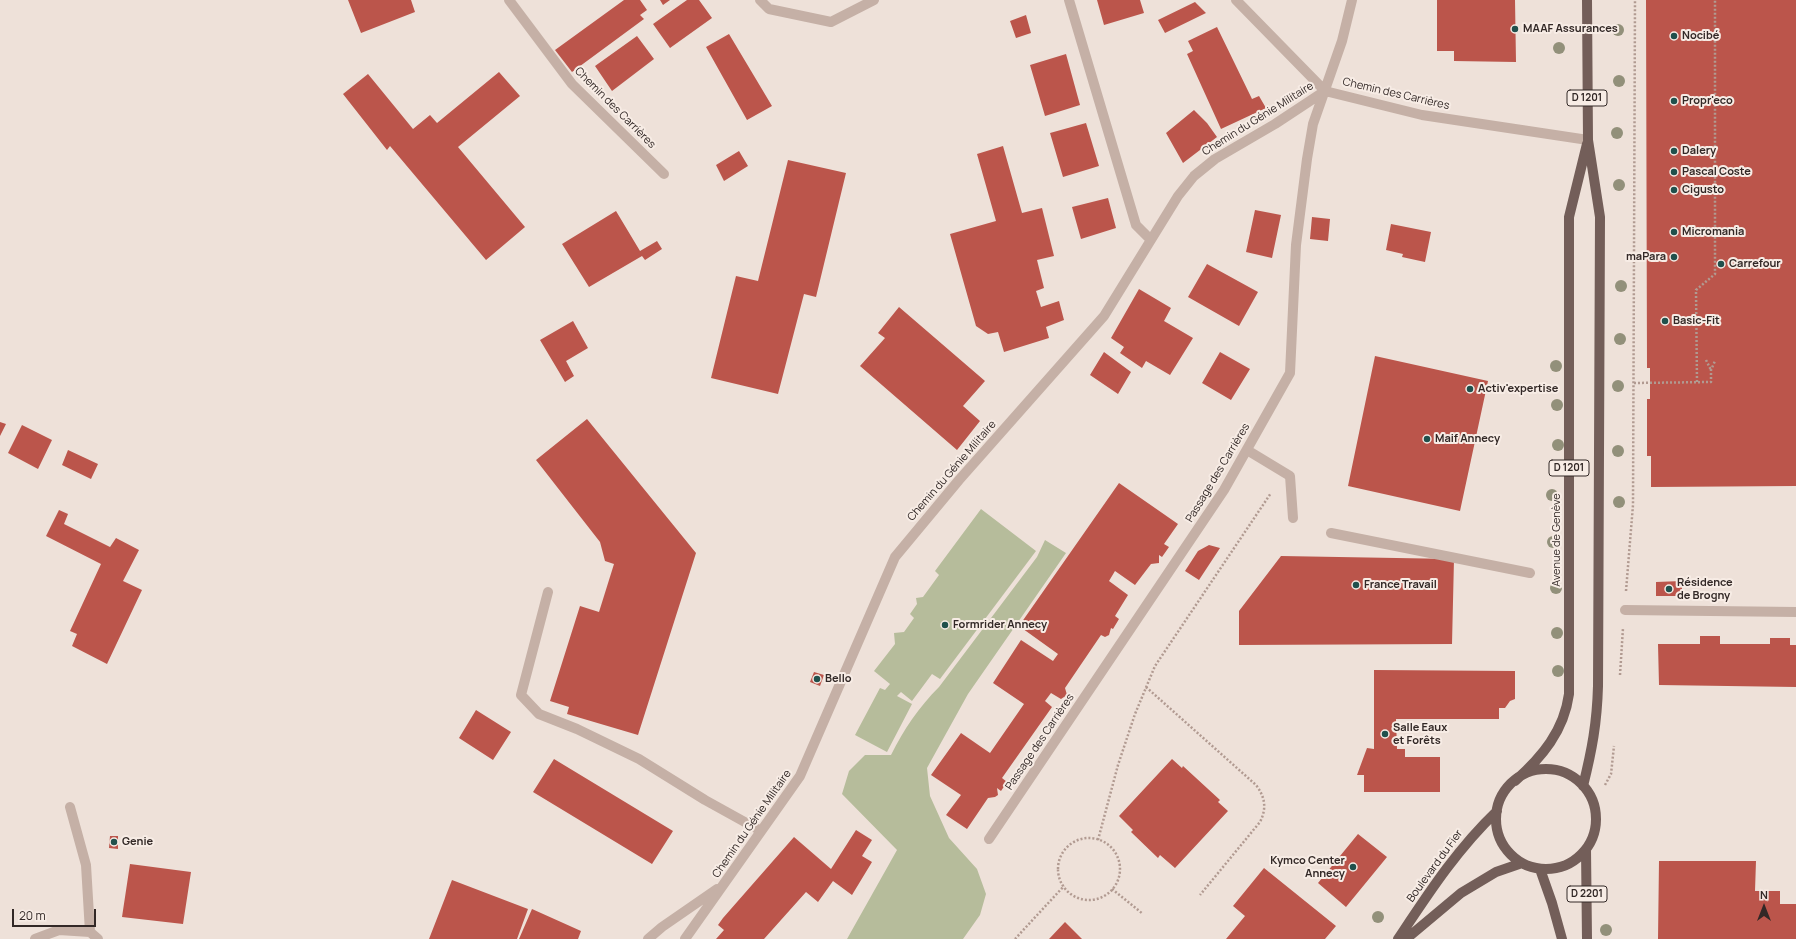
<!DOCTYPE html>
<meta charset="utf-8">
<style>
body{margin:0}
#map{position:relative;width:1796px;height:939px;overflow:hidden;background:#eee1d9;font-family:Manrope,sans-serif}
canvas{display:block}
.north{position:absolute;left:1744px;top:887px;width:40px;height:40px;-webkit-text-stroke:3px #f7ece5;paint-order:stroke;rotate:0deg;font-size:11px;font-weight:700;line-height:16px;text-align:center;color:#322826}
.north::after{content:'';display:block;margin:auto;width:14px;height:18px;background:#322826;clip-path:polygon(50% 0,100% 100%,50% 72%,0 100%)}
.scale{position:absolute;left:12px;top:909px;width:84px;height:18px;box-sizing:border-box;border:2px solid #322826;border-top:0;padding-left:5px;font-size:12px;line-height:14px;white-space:nowrap;color:#322826;-webkit-text-stroke:3px #f7ece5;paint-order:stroke}
</style>
<div id="map">
<canvas width="1796" height="939"></canvas>
<div class="north">N</div>
<div class="scale">20 m</div>
</div>
<script>
const ctx = document.querySelector('canvas').getContext('2d');
ctx.lineJoin = 'round';
function paint(path, color) {
  ctx.fillStyle = color;
  ctx.fill(path, 'evenodd');
}
function stroke(path, color, width, dash) {
  ctx.strokeStyle = color;
  ctx.lineWidth = width;
  ctx.lineCap = dash ? 'butt' : 'round';
  ctx.setLineDash(dash || []);
  ctx.stroke(path);
}
function drawText(font, color, halo, rows, align = 'center') {
  ctx.font = font + ' Manrope,sans-serif';
  ctx.lineWidth = 4;
  ctx.setLineDash([]);
  ctx.textBaseline = 'middle';
  ctx.strokeStyle = halo;
  ctx.fillStyle = color;
  for (const [text, x, y, turn = 0] of rows) {
    ctx.save();
    ctx.translate(x, y);
    ctx.rotate((+turn || 0) * Math.PI / 180);
    ctx.textAlign = isNaN(turn) ? turn : align;
    if (halo) ctx.strokeText(text, 0, 0);
    ctx.fillText(text, 0, 0);
    ctx.restore();
  }
}
paint(new Path2D(`
 M981,509l55,42 -96,128 -8,-5 -20,27 -11,-9 -4,4 15,8 -25,48 -32,-17 25,-47 5,2 5,-6 -16,-13 21,-27 -1,-11 10,-1 10,-14 -4,-4 7,-10 -1,-6 7,-1 16,-22 -4,-4z
 M1045,540l21,13 -98,141 -41,74 3,28 19,42 28,31 9,25 -6,21 -17,24h-116l50,-89 -55,-56 7,-23 16,-16h26c13,-26 28,-48 48,-68l98,-130z`), '#b6bc9b');
paint(new Path2D(`
 M348,0h63l4,12 -54,21z
 M624,0h16l7,10 -7,5 4,4 -72,53 -17,-22z
 M660,0h10l-7,5z
 M687,0h12l13,18 -42,30 -17,-24z
 M1097,0h43l4,13 -40,12z
 M1437,0h78l1,62 -62,-1v-10h-17z
 M1646,0h150v486l-145,1v-31h-4v-57h3v-31h-3z
 M1195,2l11,11 -41,20 -7,-13z
 M1026,15l5,18 -15,5 -6,-17z
 M1217,27l35,72 7,-3 7,12 -45,21 -34,-75 6,-3 -5,-10z
 M729,34l43,72 -25,14 -41,-73z
 M637,36l17,23 -42,32 -17,-25z
 M1066,54l14,51 -35,11 -15,-51z
 M499,72l21,24 -62,51 67,80 -39,33 -96,-114 -3,4 -44,-56 25,-20 45,55 17,-14 7,8z
 M1194,110l13,13 10,14 -34,26 -17,-30z
 M1086,123l13,43 -36,11 -13,-44z
 M1003,146l19,67 20,-5 12,48 -17,4 7,28 -8,3 5,16 18,-6 5,19 -18,7 3,11 -45,14 -6,-20 -10,2 -12,-8 -26,-92 46,-13 -19,-67z
 M739,151l9,15 -24,15 -8,-16z
 M788,160l58,13 -30,124 -12,-3 -26,100 -67,-16 25,-102 22,5z
 M1108,198l8,30 -35,11 -9,-32z
 M1255,210l26,5 -9,43 -26,-6z
 M616,211l24,40 17,-10 5,8 -17,11 -3,-4 -53,31 -27,-43z
 M1312,217l18,2 -2,22 -18,-2z
 M1391,224l40,8 -6,30 -23,-5 1,-3 -17,-4z
 M1207,264l51,28 -19,34 -51,-29z
 M1139,289l32,19 -7,13 29,17 -23,37 -24,-14 -4,7 -22,-15 4,-6 -13,-9z
 M899,307l86,74 -22,25 17,15 -23,29 -97,-84 25,-28 -7,-5z
 M573,321l15,27 -22,13 8,15 -9,6 -25,-42z
 M1104,352l27,20 -13,22 -28,-19z
 M1220,352l30,17 -19,31 -29,-17z
 M1375,356l113,25 -28,130 -112,-25z
 M587,419l109,134 -58,182 -71,-21 2,-7 -19,-6 30,-95 19,6 15,-48 -9,-3 -5,-19 -64,-82z
 M0,422l6,2 -6,12z
 M22,425l30,15 -14,29 -30,-16z
 M68,450l30,14 -7,15 -29,-14z
 M1119,483l59,41 -14,20 5,3 -7,10 -3,-2v8l-8,1 -16,21 -20,-14 -6,10 19,14 -13,21 4,3 -6,10 -2,-1 -2,7 -4,2 -4,-2 -36,53 2,7 -6,4 -10,-6 -6,8 7,6 -50,71 5,4 -6,9 -4,-3 1,7 -3,2 -7,1 -21,31 -21,-14 15,-20 -30,-20 30,-42 29,20 34,-49 -31,-21 28,-43 32,21 5,-7 -39,-28z
 M59,510l9,4 -4,10 46,23 6,-9 23,12 -16,31 19,9 -35,74 -35,-18 5,-12 -7,-3 31,-67 -55,-28z
 M1209,545l11,3 -21,32 -14,-9 13,-20z
 M1281,556l173,3 -2,85 -213,1v-34z
 M1682,581v15h-26v-14z
 M1700,636h20v8h50v-6h20v7h6v42l-137,-2 -1,-41h42z
 M1374,670l141,1v28l-5,2 -5,7h-6v11h-103l1,30h8v8h35v35h-76v-17h-7l10,-27 7,1z
 M814,672l10,3 -4,11 -10,-4z
 M476,710l35,22 -18,28 -34,-22z
 M554,759l119,72 -21,33 -119,-72z
 M1172,759l10,9 1,-2 37,34 -2,2 10,9 -53,57 -15,-13 -2,3 -27,-26 2,-2 -14,-14z
 M856,830l16,10 -10,16 10,6 -20,33 -19,-14 -15,21 -12,-10 -42,47h-48l8,-9 -6,-5 5,-7 71,-81 37,32z
 M1358,834l29,23 -41,50 -28,-24z
 M110,836h8v13l-9,-1z
 M1659,861h97l-1,30h25v13h16v35h-138z
 M130,864l61,8 -8,52 -61,-7z
 M1264,868l72,58 -11,13h-99l19,-23 -12,-10z
 M452,880l76,29 -11,30h-88z
 M532,909l49,22 -3,8h-59z
 M1065,922l17,17h-33z`), '#bb554b');
stroke(new Path2D(`
 M1706,360l5,10
 M1697,382l-1,-92 19,-16v-274
 M1634,383l77,-1v-12l4,-9
 M1626,591l7,-86 2,-505
 M1620,675l3,-47
 M1146,687l110,98c9,12 11,23 4,37l-60,73
 M1605,785l6,-11 3,-28
 M1058 869a31 31 0 1 1 62 0a31 31 0 1 1-62 0Z
 M1098,840l20,-75 17,-51 20,-48 116,-173
 M1112,889l31,25
 M1015,939l49,-53`), '#b19a91', 2.5, [2, 2]);
stroke(new Path2D(`
 M509,0l63,84 92,90
 M760,0l9,9 62,13 43,-22
 M1069,0l67,225 14,14
 M1236,0l89,91 97,24 166,25
 M1247,450l43,26 3,42
 M1331,533l199,40
 M548,592l-27,103 18,19 38,15 62,30 66,41 56,31
 M1625,610l171,2
 M70,807l16,58 4,67
 M989,839l235,-349 66,-117 6,-128 11,-86 6,-35 29,-83 10,-41
 M35,939l24,-9 31,2 8,7
 M648,939l14,-12 55,-38
 M685,939l115,-163 95,-219 64,-77 145,-164 74,-120 16,-20 21,-17 60,-35 50,-33`), '#c5b0a6', 10);
stroke(new Path2D(`
 M1496 819a50 50 0 1 1 100 0a50 50 0 1 1-100 0Z
 M1515,781c27,-24 49,-50 54,-87v-477l18,-73
 M1583,786c9,-36 14,-63 15,-100l2,-469 -12,-77 -1,-140
 M1586,849l1,90
 M1540,869l12,34 10,36
 M1398,939c30,-45 59,-90 99,-128
 M1406,939l55,-46 35,-21 26,-9`), '#735e59', 10);
ctx.fillStyle = '#92907a';
for (const [x, y] of [
 [1618,30],
 [1559,48],
 [1619,81],
 [1617,133],
 [1619,185],
 [1621,286],
 [1620,339],
 [1556,366],
 [1618,386],
 [1557,405],
 [1558,445],
 [1618,451],
 [1552,495],
 [1619,502],
 [1553,542],
 [1556,588],
 [1557,633],
 [1558,671],
 [1378,917],
 [1606,930]
]) {
  ctx.beginPath();
  ctx.arc(x, y, 6, 0, 2 * Math.PI);
  ctx.fill();
}
for (const [x, y, r, color] of [
 [1515,29,4,"#20504c"],
 [1674,36,4,"#20504c"],
 [1674,101,4,"#20504c"],
 [1674,151,4,"#20504c"],
 [1674,172,4,"#20504c"],
 [1674,190,4,"#20504c"],
 [1674,232,4,"#20504c"],
 [1674,257,4,"#20504c"],
 [1721,264,4,"#20504c"],
 [1665,321,4,"#20504c"],
 [1470,389,4,"#20504c"],
 [1427,439,4,"#20504c"],
 [1356,585,4,"#20504c"],
 [1669,589,4,"#20504c"],
 [945,625,4,"#20504c"],
 [817,679,4,"#20504c"],
 [1385,734,4,"#20504c"],
 [114,842,4,"#20504c"],
 [1353,867,4,"#20504c"]
]) {
  const dot = new Path2D();
  dot.arc(x, y, r, 0, 2 * Math.PI);
  ctx.fillStyle = color;
  ctx.fill(dot);
  stroke(dot, '#f7ece5', 1.5);
}
for (const [x, y, w] of [
 [1587,98,40],
 [1569,468,40],
 [1587,894,40]
]) {
  const box = new Path2D();
  box.roundRect(x - w / 2, y - 8, w, 16, 3);
  ctx.fillStyle = '#f7ece5';
  ctx.fill(box);
  stroke(box, '#322826', 1);
}
drawText('bold 10px', '#322826', null, [
 ["D 1201",1587,98],
 ["D 1201",1569,468],
 ["D 2201",1587,894]
]);
drawText('bold 11px', '#322826', '#f7ece5', [
 ["MAAF Assurances",1523,29],
 ["Nocibé",1682,36],
 ["Propr'eco",1682,101],
 ["Dalery",1682,151],
 ["Pascal Coste",1682,172],
 ["Cigusto",1682,190],
 ["Micromania",1682,232],
 ["maPara",1666,257,"right"],
 ["Carrefour",1729,264],
 ["Basic-Fit",1673,321],
 ["Activ'expertise",1478,389],
 ["Maif Annecy",1435,439],
 ["Résidence",1677,583],
 ["de Brogny",1677,596],
 ["France Travail",1364,585],
 ["Formrider Annecy",953,625],
 ["Bello",825,679],
 ["Salle Eaux",1393,728],
 ["et Forêts",1393,741],
 ["Genie",122,842],
 ["Kymco Center",1345,861,"right"],
 ["Annecy",1345,874,"right"]
], 'left');
drawText('11px', '#322826', '#f7ece5', [
 ["Chemin des Carrières",1396,94,13],
 ["Chemin des Carrières",615,108,45],
 ["Chemin du Génie Militaire",1258,119,-32],
 ["Chemin du Génie Militaire",952,471,-49],
 ["Passage des Carrières",1218,473,-59],
 ["Avenue de Genève",1557,540,-90],
 ["Passage des Carrières",1040,742,-56],
 ["Chemin du Génie Militaire",752,824,-55],
 ["Boulevard du Fier",1435,866,-54]
]);
</script>
